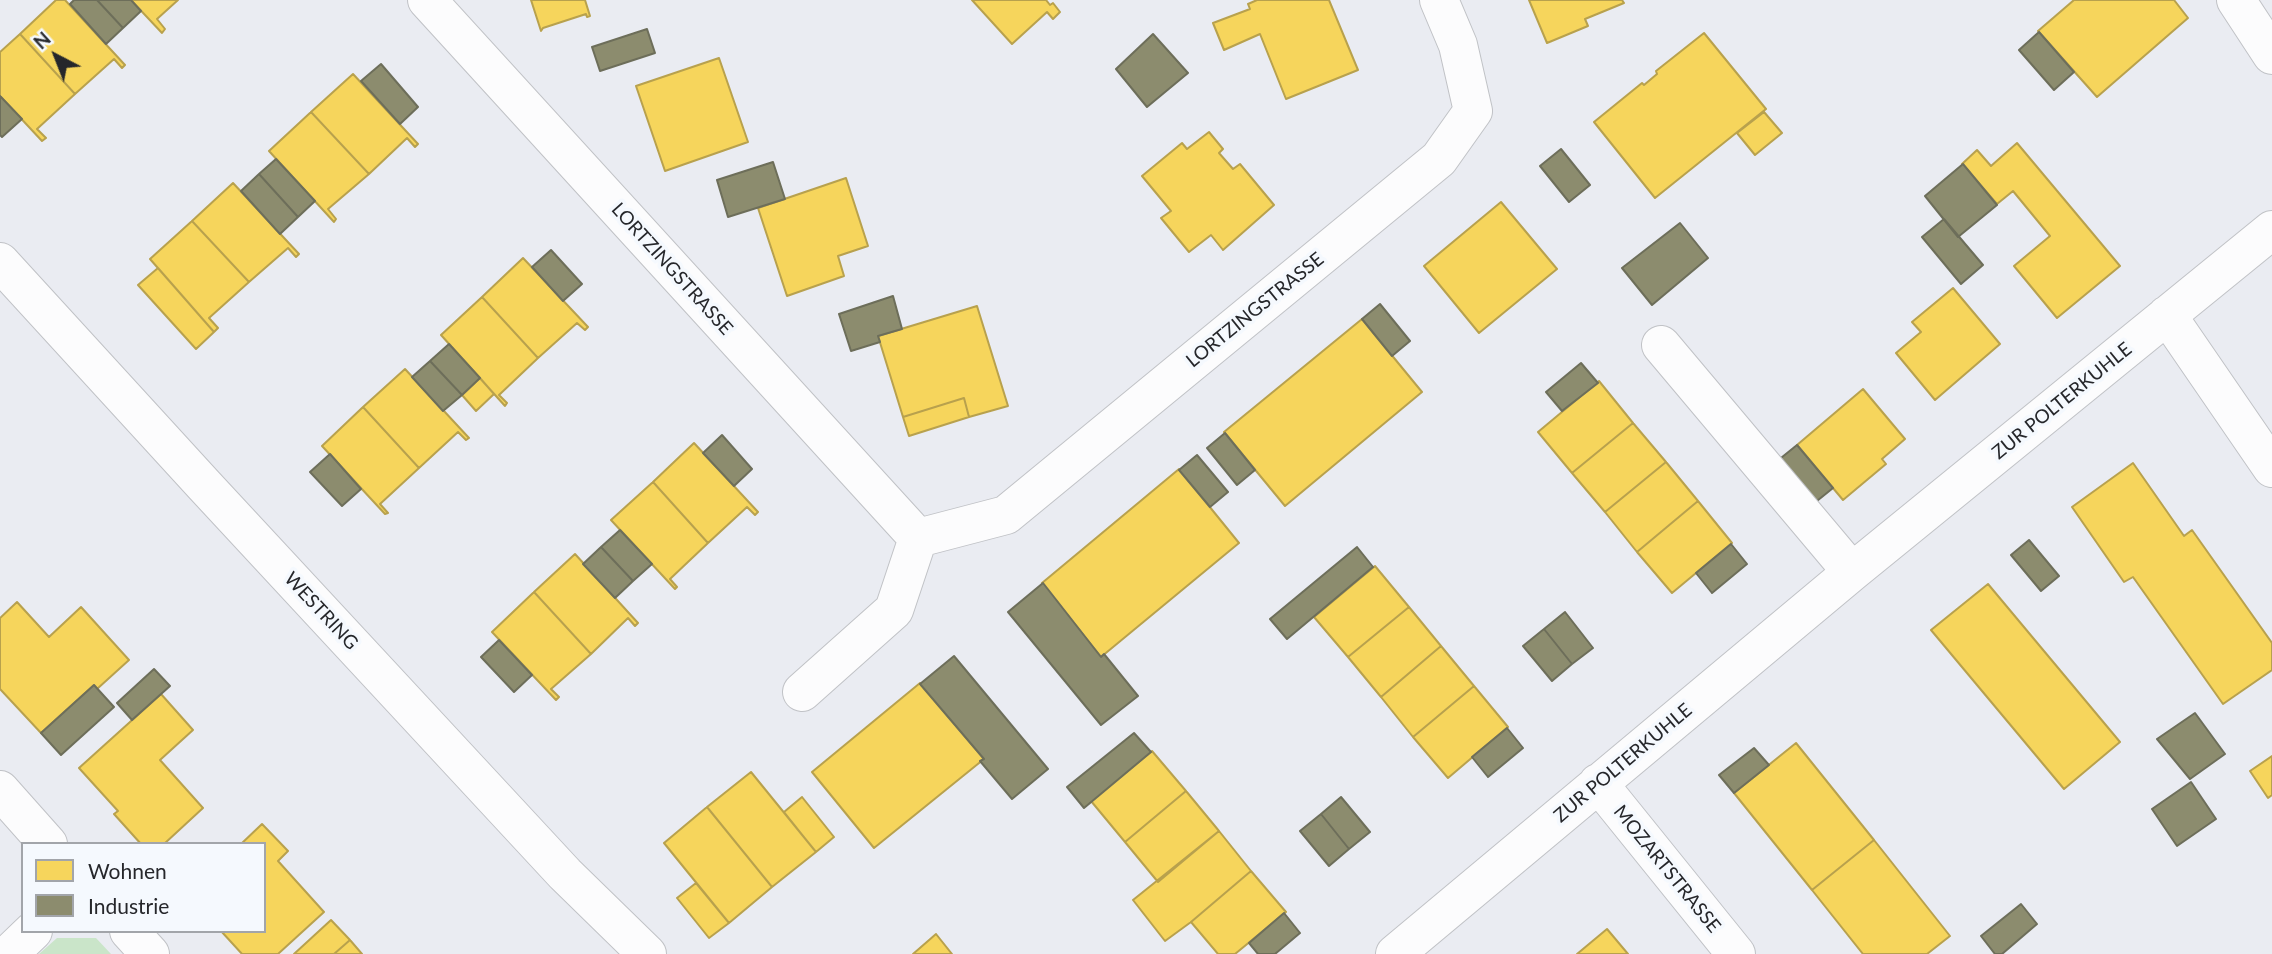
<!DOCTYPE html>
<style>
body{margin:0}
#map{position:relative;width:2272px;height:954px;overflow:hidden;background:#eaecf2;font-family:Lato,sans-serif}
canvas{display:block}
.legend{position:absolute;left:21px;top:842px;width:245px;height:91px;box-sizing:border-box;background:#f5f9fe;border:2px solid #a2a5aa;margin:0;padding:9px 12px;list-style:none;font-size:21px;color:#26272b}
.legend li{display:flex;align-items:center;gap:14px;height:35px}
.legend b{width:35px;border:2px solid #a2a5aa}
.north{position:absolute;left:21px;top:21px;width:70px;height:70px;-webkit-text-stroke:5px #f5f9fe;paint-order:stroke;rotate:318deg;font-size:19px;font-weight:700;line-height:28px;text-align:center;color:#26272b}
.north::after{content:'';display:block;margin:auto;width:24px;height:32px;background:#26272b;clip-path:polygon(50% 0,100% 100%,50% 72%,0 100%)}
</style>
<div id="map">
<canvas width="2272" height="954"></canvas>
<ul class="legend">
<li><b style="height:19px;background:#f6d55c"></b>Wohnen</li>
<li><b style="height:19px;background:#8c8c6e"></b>Industrie</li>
</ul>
<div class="north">N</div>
</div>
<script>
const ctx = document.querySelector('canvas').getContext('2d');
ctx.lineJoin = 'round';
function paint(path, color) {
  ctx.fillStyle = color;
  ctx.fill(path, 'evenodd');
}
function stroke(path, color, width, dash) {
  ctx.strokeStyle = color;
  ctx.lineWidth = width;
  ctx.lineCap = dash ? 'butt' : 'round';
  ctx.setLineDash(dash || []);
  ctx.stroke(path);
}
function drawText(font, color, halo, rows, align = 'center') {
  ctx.font = font + ' Lato,sans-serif';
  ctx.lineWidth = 7;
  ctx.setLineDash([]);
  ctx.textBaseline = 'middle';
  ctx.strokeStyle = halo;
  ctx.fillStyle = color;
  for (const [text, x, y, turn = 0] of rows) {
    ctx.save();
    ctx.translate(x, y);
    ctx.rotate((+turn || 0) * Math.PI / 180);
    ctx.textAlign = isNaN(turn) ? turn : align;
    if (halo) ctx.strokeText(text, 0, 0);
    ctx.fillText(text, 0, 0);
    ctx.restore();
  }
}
paint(new Path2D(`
 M57,938h39l15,16h-72z`), '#cae5c9');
const homes = new Path2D(`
 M56,0h9l60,65 -3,3 -8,-9 -39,35 -55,-60z
 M131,0h47l-21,19 8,10 -3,4z
 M531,0h54l5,16 -3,1 -1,-3 -43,14 -2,3z
 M972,0h74l4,5 3,-2 7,9 -7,7 -6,-7 -35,32z
 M1257,0h72l29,70 -72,29 -26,-65 -36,16 -11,-27 37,-14 -2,-5z
 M1529,0h93l2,3 -39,16 3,7 -41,17z
 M2074,0h100l14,18 -91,79 -59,-66z
 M1704,33l62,76 -111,89 -61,-76 48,-39 2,2 13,-11 -1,-3z
 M20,34l55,60 -38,35 9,9 -4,3 -42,-45v-44z
 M719,58l29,84 -83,29 -29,-85z
 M353,74l65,70 -3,3 -8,-9 -38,36 -58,-62z
 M311,112l58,62 -41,35 8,10 -2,3 -65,-71z
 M1764,112l18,21 -27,22 -18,-22z
 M1209,132l14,17 -4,4 14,16 7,-5 34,41 -51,45 -12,-15 -22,17 -28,-34 10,-7 -29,-35 40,-33 5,6z
 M2017,143l103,123 -63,52 -43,-52 36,-30 -37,-45 -16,13 -35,-40 15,-14 14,16z
 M846,178l22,68 -30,10 6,20 -57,20 -29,-88z
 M233,183l66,71 -3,3 -8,-9 -39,34 -57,-61z
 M1501,202l56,67 -78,64 -55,-67z
 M192,221l57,61 -40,36 9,10 -4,4 -64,-73z
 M523,258l65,69 -3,3 -8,-7 -39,35 -56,-61z
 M158,268l56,64 -18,17 -58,-64z
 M1953,288l47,56 -65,56 -39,-47 25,-21 -9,-10z
 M482,297l56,61 -39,37 8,8 -2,3 -64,-71z
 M977,306l31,100 -39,11 -5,-19 -61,19 -25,-81z
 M1362,319l60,73 -137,114 -61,-74z
 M405,369l64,69 -3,2 -8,-8 -39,36 -56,-61z
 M480,378l14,16 -18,17 -14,-16z
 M1599,381l34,42 -61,50 -34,-41z
 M1863,389l42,50 -23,20 4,5 -43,36 -46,-55z
 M964,398l5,19 -60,19 -6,-19z
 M363,407l56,61 -39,36 8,9 -3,1 -63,-68z
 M1633,423l33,39 -61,50 -33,-39z
 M694,443l64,69 -3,3 -8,-8 -39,36 -55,-61z
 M1666,462l32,39 -61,51 -32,-40z
 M2133,463l51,73 8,-6 80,113v27l-49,34 -90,-127 -9,5 -52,-75z
 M1179,469l60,74 -138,114 -59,-74z
 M653,482l55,61 -38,36 7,8 -2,2 -64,-69z
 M1698,501l34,42 -60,50 -35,-41z
 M575,554l63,69 -3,3 -7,-8 -37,36 -57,-62z
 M1375,566l34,41 -61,50 -34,-40z
 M1988,584l132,158 -56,47 -133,-159z
 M534,592l57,62 -40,35 8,8 -3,3 -64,-68z
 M17,602l32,35 32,-30 48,53 -32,29 -3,-4 -53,48 -41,-44v-71z
 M1409,607l32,39 -60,51 -33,-40z
 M1441,646l33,40 -61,51 -32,-40z
 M920,683l64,76 -110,89 -62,-76z
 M1474,686l34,41 -60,51 -35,-41z
 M161,694l32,36 -33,30 43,48 -39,36h-23l-27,-30 4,-3 -39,-43z
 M1796,743l78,97 -62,50 -78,-97z
 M1152,751l34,40 -61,51 -34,-41z
 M2272,756v39l-4,3 -18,-27z
 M751,772l65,80 -44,35 -65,-80z
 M1186,791l33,40 -61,51 -33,-40z
 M802,797l32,40 -18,15 -32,-40z
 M707,807l65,80 -43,36 -65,-80z
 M262,824l26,27 -10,10 46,51 -46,42h-36l-21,-23h43v-87h-23z
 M1219,831l32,40 -60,51 -26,19 -32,-41z
 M1874,840l76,96 -23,18h-64l-51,-64z
 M1251,871l35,41 -51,42h-17l-27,-32z
 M696,883l33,40 -20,15 -32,-40z
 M331,920l19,20 -16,14h-40z
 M1607,929l21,25h-51z
 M936,934l16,20h-39z
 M350,940l12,14h-28z`);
paint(homes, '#f6d55c');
stroke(homes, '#b8a14d', 2);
const industry = new Path2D(`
 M74,0h23l26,28 -17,16 -36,-40z
 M97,0h34l10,11 -18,17z
 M647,29l8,24 -55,18 -8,-24z
 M2039,32l35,40 -20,18 -35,-40z
 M1153,34l35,39 -41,34 -31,-38z
 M381,64l37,43 -18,17 -39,-43z
 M0,96l22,23 -20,18 -2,-2z
 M1561,149l29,36 -21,17 -29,-36z
 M276,159l39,42 -17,16 -39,-43z
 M773,162l12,37 -57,18 -11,-37z
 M1963,164l34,41 -39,32 -33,-41z
 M259,174l39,43 -18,17 -39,-43z
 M1944,219l39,46 -22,19 -39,-47z
 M1680,223l28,35 -56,47 -30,-37z
 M551,250l31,34 -19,17 -31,-34z
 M893,296l9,33 -24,7 2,6 -29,9 -12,-37z
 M1380,304l30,37 -18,15 -30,-37z
 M449,344l31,34 -18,17 -32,-34z
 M430,361l32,34 -19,16 -31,-34z
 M1581,363l17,20 -36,28 -16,-19z
 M1225,433l30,37 -18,15 -30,-37z
 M722,435l30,34 -18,17 -31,-33z
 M1797,445l36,43 -21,17 -36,-43z
 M330,454l31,35 -19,17 -32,-34z
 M1197,455l31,37 -18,15 -31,-37z
 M620,530l32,34 -19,17 -32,-34z
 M2029,540l30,36 -18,15 -30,-36z
 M1731,544l16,20 -35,29 -16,-20z
 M601,547l32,34 -18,17 -32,-34z
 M1357,547l16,20 -86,72 -17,-20z
 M1043,583l58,74 3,-3 34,42 -37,29 -93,-113z
 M1565,612l28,36 -21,16 -28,-35z
 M1544,629l28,35 -20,17 -29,-35z
 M499,640l33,35 -18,17 -33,-35z
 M954,656l94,113 -36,30 -32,-38 4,-2 -64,-75z
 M154,669l16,17 -38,34 -15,-17z
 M94,685l20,22 -53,48 -20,-22z
 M2195,713l30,41 -35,25 -33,-40z
 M1507,728l16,20 -35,29 -16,-20z
 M1134,733l17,19 -67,56 -17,-21z
 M1754,748l15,17 -35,28 -15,-18z
 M2191,782l25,37 -39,27 -25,-37z
 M1341,797l29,35 -21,17 -28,-35z
 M1321,814l28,35 -20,17 -29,-35z
 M2021,904l16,20 -35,30h-7l-14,-18z
 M1284,913l16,20 -25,21h-17l-9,-11z`);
paint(industry, '#8c8c6e');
stroke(industry, '#6d6e5a', 2);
const minor = new Path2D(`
 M427,0l491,538
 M2236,0l36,55
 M2167,315l105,153
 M1661,345l191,227
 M918,538l88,-23 433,-356 34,-48 -15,-66 -19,-45
 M802,692l92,-82 24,-72
 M1598,783l138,171
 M0,790l48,54
 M129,931l21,23
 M9,954l24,-23
 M1395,954l457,-382 420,-342`);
const tertiary = new Path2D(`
 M0,262l204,223 361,389 82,80`);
stroke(minor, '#c0c2c6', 40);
stroke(tertiary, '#c0c2c6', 40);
stroke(minor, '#fcfcfd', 38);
stroke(tertiary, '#fcfcfd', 38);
drawText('19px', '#26272b', '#f5f9fe', [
 ["LORTZINGSTRASSE",672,269,48],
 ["LORTZINGSTRASSE",1255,310,-39],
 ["ZUR POLTERKUHLE",2062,401,-39],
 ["WESTRING",321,611,47],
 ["ZUR POLTERKUHLE",1623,763,-40],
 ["MOZARTSTRASSE",1667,869,51]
]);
</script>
